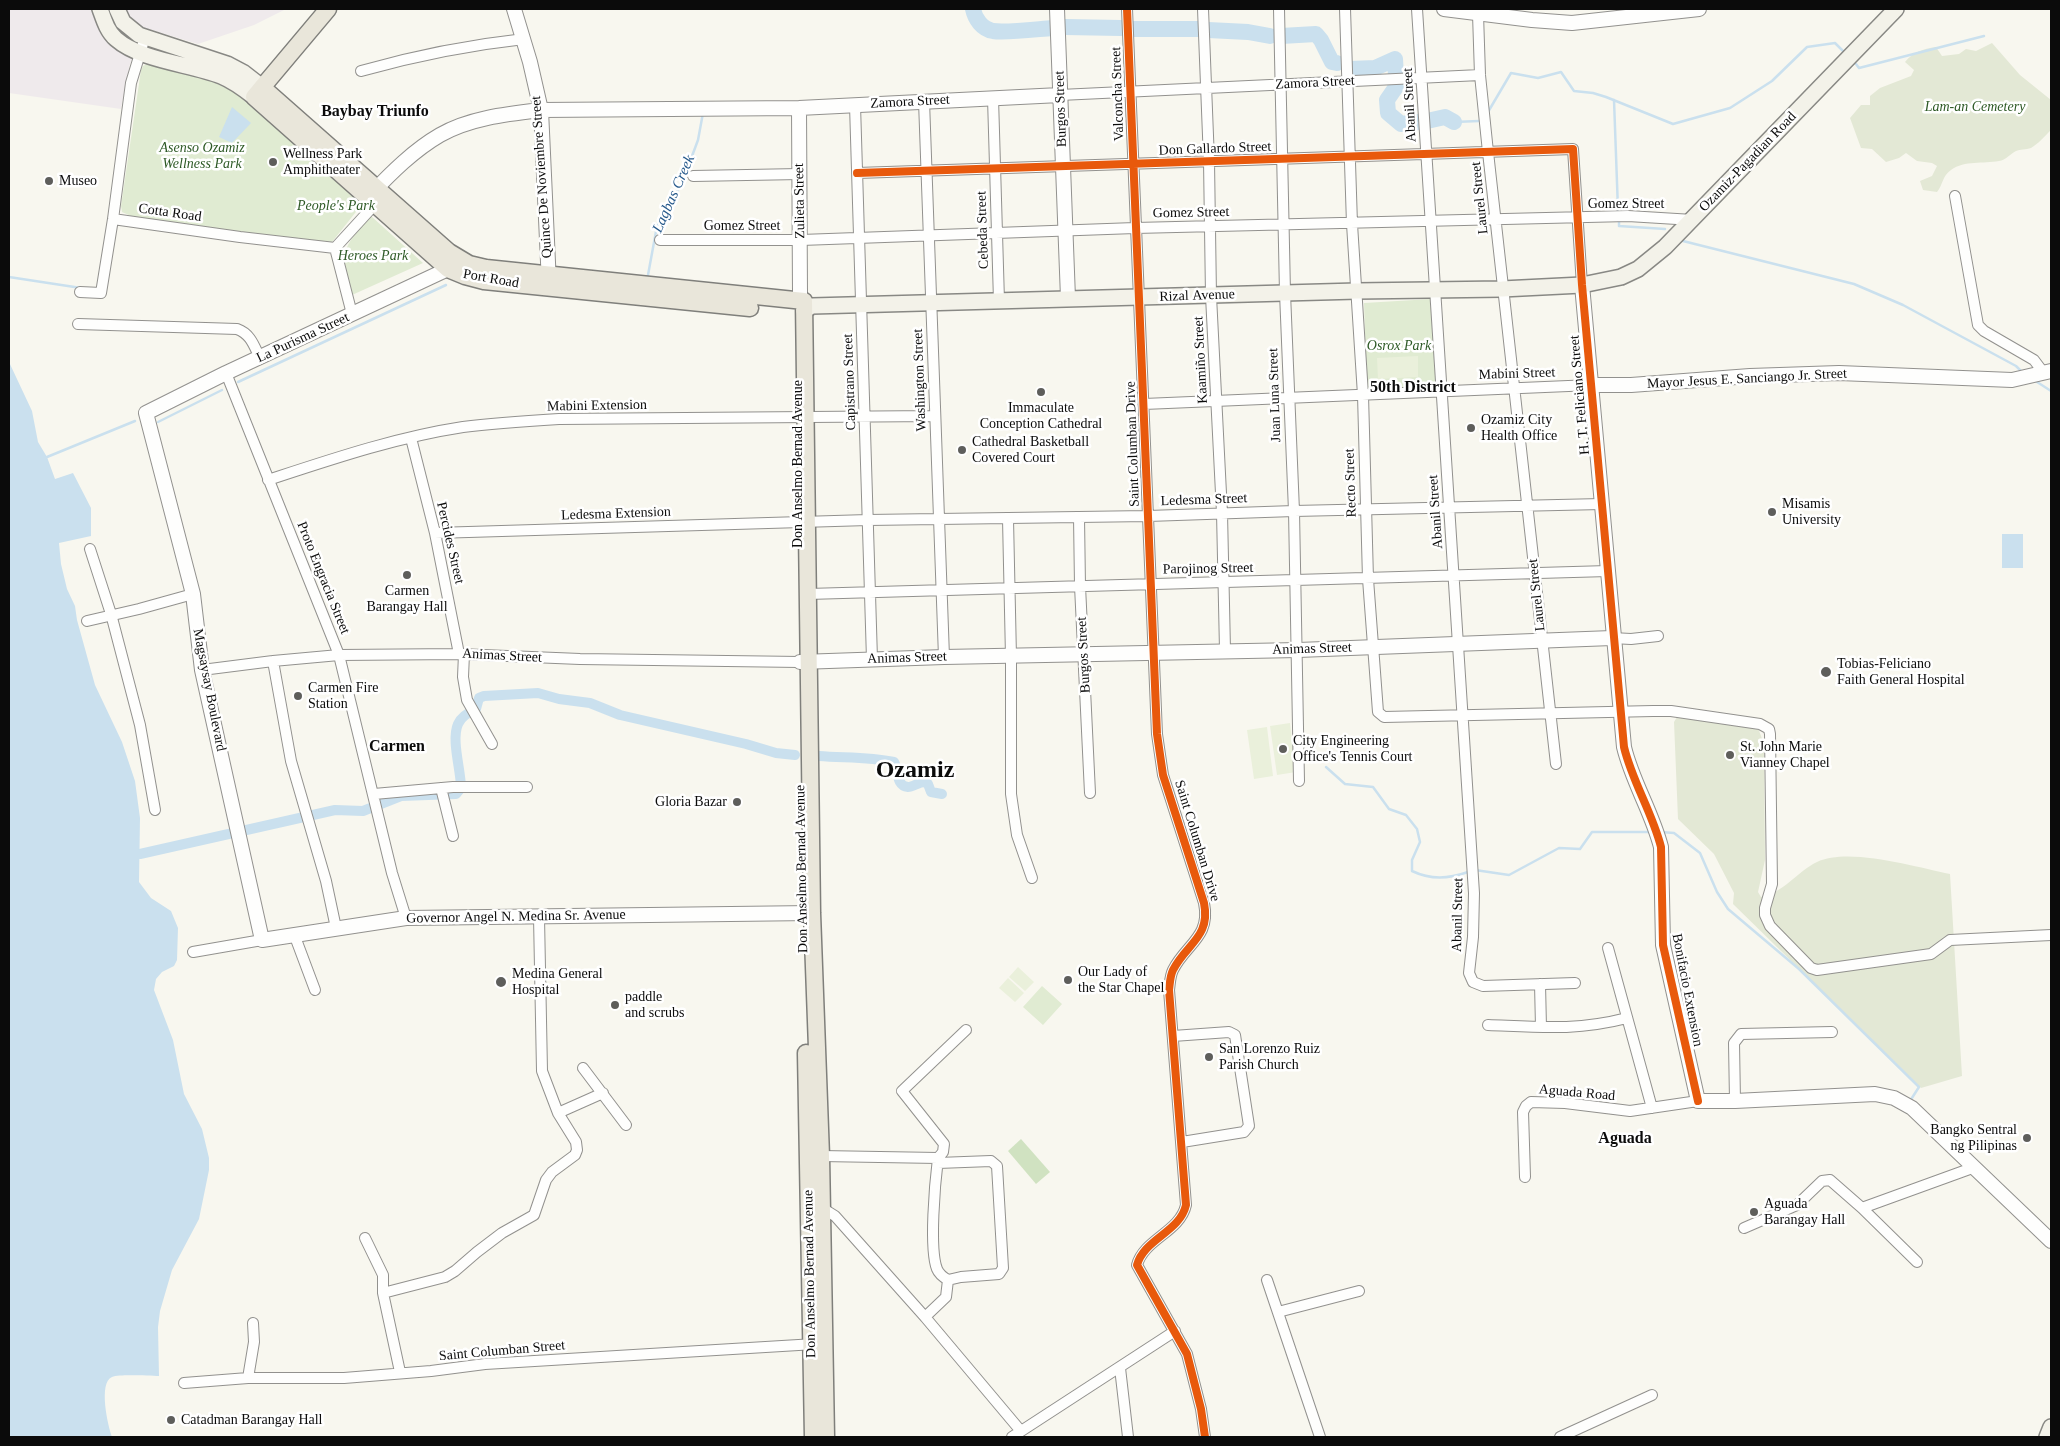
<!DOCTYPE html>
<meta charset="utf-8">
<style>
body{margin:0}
#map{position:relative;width:2060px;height:1446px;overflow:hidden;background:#f8f7ef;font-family:Georgia,serif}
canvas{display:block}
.frame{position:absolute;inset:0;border:10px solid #0b0b0b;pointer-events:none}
</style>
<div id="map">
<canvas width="2060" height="1446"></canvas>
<div class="frame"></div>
</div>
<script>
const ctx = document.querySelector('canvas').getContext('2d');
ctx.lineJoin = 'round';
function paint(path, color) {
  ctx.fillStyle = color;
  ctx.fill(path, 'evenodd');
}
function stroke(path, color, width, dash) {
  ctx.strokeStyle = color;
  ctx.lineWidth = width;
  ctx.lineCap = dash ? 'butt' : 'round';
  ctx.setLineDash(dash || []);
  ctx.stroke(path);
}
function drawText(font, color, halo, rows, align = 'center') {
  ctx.font = font + ' Georgia,serif';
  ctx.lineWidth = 5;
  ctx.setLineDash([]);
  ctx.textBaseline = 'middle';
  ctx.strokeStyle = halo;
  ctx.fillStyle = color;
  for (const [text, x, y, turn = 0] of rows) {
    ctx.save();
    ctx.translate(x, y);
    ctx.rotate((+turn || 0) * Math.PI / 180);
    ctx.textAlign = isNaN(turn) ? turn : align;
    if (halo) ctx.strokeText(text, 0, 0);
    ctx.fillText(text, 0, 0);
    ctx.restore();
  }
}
paint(new Path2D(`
 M9,9h277l-32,16 -56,19 -53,-16 -15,36 -9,45 -112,-16z`), '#efeaec');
paint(new Path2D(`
 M149,63l58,16 26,12 130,112 -31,39 -40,-2 -161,-24 -9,-4 -1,-6 20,-136 2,-4z
 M371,216l52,47 -71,32c-11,-44 -12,-45 19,-79z
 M1431,299l5,89 -69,5 -3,-90z
 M1042,986l20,18 -19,21 -20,-18z`), '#e0ebd2');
paint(new Path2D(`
 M1021,1139l29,33 -14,12 -28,-33z`), '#d0e2c1');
paint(new Path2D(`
 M1992,43l28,32 31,25v30c-6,6 -13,14 -20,18 -5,2 -11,1 -15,3 -6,3 -10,9 -17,10 -16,3 -34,-1 -48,9 -9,6 -8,15 -14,22l-14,-2 -3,-9 12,-5 5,-10 -5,-3 -15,-2 -11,-8 -7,5 -13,4 -14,-13 -11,-1 -11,-30 11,-13h9v-9l10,-8 31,-12 3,-6 -9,-8c8,-10 18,-13 31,-15l6,9 17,-2 7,-5 10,2z
 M1677,717l81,11 6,16 1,116 -7,32 3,5c21,-3 37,-26 56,-35 32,-15 98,5 133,12l12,202 -41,12 -188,-184 1,-11 -20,-39 -36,-35 -4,-97z`), '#e3e8d5');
paint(new Path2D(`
 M1418,356v21l-40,2 -1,-21z
 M1290,723l6,49 -19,3 -7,-49z
 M1267,727l6,49 -19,3 -7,-49z
 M1018,967l16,15 -9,9 -16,-14z
 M1008,978l16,15 -9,9 -16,-14z`), '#eaf0db');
paint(new Path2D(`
 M232,107l19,16 -19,20 -13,-6z
 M9,362l23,49 6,31 9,15 8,22 18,-6 18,35v28l-32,7 2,21 6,25 8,17 2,14 18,65 27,57 13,39 5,37 -1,64 12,16 20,13 7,17 -1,32 -3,6 -12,6 -6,7 -2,11 19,50 11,54 18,35 7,29v12l-10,49 -27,51 -12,41 -2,16 1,49c-10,0 -39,-2 -47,1 -14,6 -4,49 0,60h-103z
 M2002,534h21v34h-21z`), '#cae0ee');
stroke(new Path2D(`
 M1856,64l3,4 125,-32
 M1614,100l4,110
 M1488,112l23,-39 27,5 23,-6 13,19 19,2 13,4 67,27 57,-16 42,-27 35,-34 28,-4 9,9
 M1454,122l25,-1
 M1619,222v4l46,3
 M1683,241l171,43 49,21 113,61 6,6
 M648,275l9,-49 25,-43 16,-43 5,-27
 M9,277l72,11
 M2034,380l17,11
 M238,382l208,-97
 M158,422l64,-32
 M47,457l88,-36
 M1326,767l19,17 28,3 16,22 17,6 11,14 3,13 -8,18v11c19,9 36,8 56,1
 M1661,832l13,1 26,20 17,39 11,17 71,60 120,118 -9,14
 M1475,870l34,5 50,-27 21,1 12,-17h59`), '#cae0ee', 2.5);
stroke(new Path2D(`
 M819,756c26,2 50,1 75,6 5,7 1,24 14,25 5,0 11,-5 16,-5l4,2 3,8 11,2
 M140,854l195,-44 28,1 38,-15 55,-2 5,-6c0,-18 -10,-48 -3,-64 3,-7 11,-12 18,-15l3,-11 5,-2 54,-3 21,6 31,4 30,12 126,29 30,9 19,2`), '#cae0ee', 10);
stroke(new Path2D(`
 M973,9c2,10 9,20 20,22 13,2 45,-2 59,-3
 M1065,27l56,1
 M1133,29h67
 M1208,30l40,2 22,4
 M1281,36l35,-2 5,6 11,22 5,1
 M1350,69l25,-1 20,-9 1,17
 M1396,87l-9,13 1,13 13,11 17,-2
 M1427,121l18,-4 9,5`), '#cae0ee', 16);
const minor = new Path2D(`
 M1127,9c9,242 21,483 30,725l6,41 41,128c7,34 -18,41 -31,67 -3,6 -3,13 -4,20l17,215c-6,27 -42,34 -49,60l50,89 14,55 4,28
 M1203,9l6,152 2,135 11,217 3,137
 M1279,9l6,284 9,218 5,270
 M1345,9l7,215 11,171 5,184 10,133 6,5 269,-6h18l89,13 9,5 1,5 2,150 -7,24v7l5,11 41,42 6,2 114,-16 19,-14 101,-5
 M1417,9l57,884 -1,44 -4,36 4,9 10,4 92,-3
 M1478,14l2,61 8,77 68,612
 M361,71c53,-15 108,-26 163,-32
 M1060,95l420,-20
 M993,98l6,203
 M924,101l20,556
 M855,105l17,554
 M857,173l716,-24 9,136
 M693,176l107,-2
 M1955,196l23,129 6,6 50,29 9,12
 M113,219l127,18 95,11
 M660,240h141l334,-12 493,-12 65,4
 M335,248l43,-47
 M335,248l17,66
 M80,292l21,1 12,-74 18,-136 14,-46
 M78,324l159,5c14,5 17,17 23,29
 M226,373l113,282 53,218 14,45
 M1144,404l448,-19
 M411,438l24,95 24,121
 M268,480c64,-21 129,-43 195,-53 32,-4 64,-6 96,-8l376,-3
 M1079,517l1,69 10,207
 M1008,519l3,138v137l6,41 15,43
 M435,533l433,-13 280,-4 146,-5 308,-7
 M90,549l21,65 29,111 15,85
 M808,594l800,-23
 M87,621l52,-12 54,-15
 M1612,638l19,1 27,-3
 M464,654l-1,23 4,23 25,44
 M273,661l18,100 35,120 10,47
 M202,670l71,-9 66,-6 120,-1 121,5 220,3
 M441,788l12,48
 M374,794l79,-7h74
 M294,934l21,56
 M1608,948l44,160
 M193,952l69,-12
 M1540,984l1,43
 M1488,1025c51,2 89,6 139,-7
 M1173,1036l56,-4 6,3 14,91 -5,6 -62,10
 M583,1068l43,57
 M1735,1101l-1,-58 7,-9 91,-2
 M558,1113l45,-20
 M821,1156l117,2c-3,24 -9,91 -1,111 2,5 6,8 11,11
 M938,1158l5,-6 1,-8 -42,-53 64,-61
 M1525,1177l-2,-65 3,-6 5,-4 34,1 65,8 68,-10
 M1862,1208l113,-41
 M817,1210l10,1 8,5 90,101 95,113
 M1744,1228l53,-23 25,-24 8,-1 32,28 55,54
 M365,1238l18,37v18l17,79
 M1267,1280l53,157
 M383,1293l62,-16 10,-6 22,-19 25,-19 32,-18 12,-35 6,-8 23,-17 2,-5 -1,-8 -18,-29 -16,-42 -3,-154
 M1278,1312l81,-21
 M925,1317l21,-20 2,-17 13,-3 38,-3 4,-6 -6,-102 -6,-5 -53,2
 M1120,1368l8,69
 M248,1378l6,-36 -1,-19
 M184,1383l64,-5h96l87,-7 54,-7 330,-20
 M1012,1437l163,-106
 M1560,1437l92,-42`);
const tertiary = new Path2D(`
 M514,9l16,53 11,48 8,174
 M1057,9l11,289
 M1444,9l88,11 40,3 127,-14
 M370,195c21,-22 44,-45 70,-60 30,-17 67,-21 101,-25l258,-2 261,-13
 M453,262l-5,7 -222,104 -80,40 47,181 9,76 60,270 144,-22 406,-5
 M1582,285l42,462c8,34 28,65 37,100l2,98 35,156h37l140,-7 19,4 18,10 139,133
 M797,301l3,-7 -1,-186
 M1592,385h39l119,-9 89,-3 173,7 39,-9
 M800,662l144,-5 354,-7 314,-12`);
const secondary = new Path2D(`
 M100,9c4,11 7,22 16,30 25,22 75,25 105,37 12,5 23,13 33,21
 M117,9l6,13 16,13 88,29 17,9 18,14
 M804,311l8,-5 545,-15 145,-2 80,-4 39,-8 17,-8 27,-22 231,-238
 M2047,1437l4,-10`);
const primary = new Path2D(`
 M328,9l-74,88 194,172 17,7 19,5 266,27
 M262,87l187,165 20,12 17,4 318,33 8,612 9,243 5,281
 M806,1053l7,384`);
stroke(minor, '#92918e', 12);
stroke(tertiary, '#92918e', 16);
stroke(secondary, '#888884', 18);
stroke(primary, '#7f7f7b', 19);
stroke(minor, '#fefefd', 10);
stroke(tertiary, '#fefefd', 14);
stroke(secondary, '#f3f2e9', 15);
stroke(primary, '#e9e6da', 16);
stroke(new Path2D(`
 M1127,9c9,242 21,483 30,725l6,41 41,128c7,34 -18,41 -31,67 -3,6 -3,13 -4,20l17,215c-6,27 -42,34 -49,60l50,89 14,55 4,28
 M857,173l716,-24 9,136 42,462c8,34 28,65 37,100l2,98 35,156`), '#e8590c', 8);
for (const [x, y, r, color] of [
 [273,162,5,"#5e5e5b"],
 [49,181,5,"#5e5e5b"],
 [1041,392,5,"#5e5e5b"],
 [1471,428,5,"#5e5e5b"],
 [962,450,5,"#5e5e5b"],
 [1772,512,5,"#5e5e5b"],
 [407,575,5,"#5e5e5b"],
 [1826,672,6,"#5e5e5b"],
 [298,696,5,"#5e5e5b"],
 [1283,749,5,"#5e5e5b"],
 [1730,755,5,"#5e5e5b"],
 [737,802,5,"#5e5e5b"],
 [1068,980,5,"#5e5e5b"],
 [501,982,6,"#5e5e5b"],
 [615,1005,5,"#5e5e5b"],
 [1209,1057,5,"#5e5e5b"],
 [2027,1138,5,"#5e5e5b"],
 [1754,1212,5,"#5e5e5b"],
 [171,1420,5,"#5e5e5b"]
]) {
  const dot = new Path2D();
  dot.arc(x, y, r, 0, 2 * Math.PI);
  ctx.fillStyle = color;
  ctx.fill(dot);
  stroke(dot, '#fff', 2);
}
drawText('14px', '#0b0b0b', '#fff', [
 ["Zamora Street",1315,83,-3],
 ["Valconcha Street",1118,94,-92],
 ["Zamora Street",910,102,-3],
 ["Abanil Street",1410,105,-93],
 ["Burgos Street",1061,109,-92],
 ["Don Gallardo Street",1215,149,-2],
 ["Ozamiz-Pagadian Road",1748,162,-46],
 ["Quince De Noviembre Street",542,177,-94],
 ["Laurel Street",1480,198,-96],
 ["Zulieta Street",800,201,-91],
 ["Gomez Street",1626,204],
 ["Cotta Road",170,213,8],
 ["Gomez Street",1191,213,-1],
 ["Gomez Street",742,226],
 ["Cebeda Street",983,230,-92],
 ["Port Road",491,279,10],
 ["Rizal Avenue",1197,296,-2],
 ["La Purisma Street",303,338,-25],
 ["Kaamiño Street",1201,360,-93],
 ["Mabini Street",1517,374,-2],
 ["Mayor Jesus E. Sanciango Jr. Street",1747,379,-3],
 ["Washington Street",920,380,-92],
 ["Capistrano Street",850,382,-92],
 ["Juan Luna Street",1275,395,-92],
 ["H. T. Feliciano Street",1580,395,-95],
 ["Mabini Extension",597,406,-1],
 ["Saint Columban Drive",1133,444,-92],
 ["Don Anselmo Bernad Avenue",798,464,-90],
 ["Recto Street",1351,483,-92],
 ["Ledesma Street",1204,500,-2],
 ["Abanil Street",1436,512,-94],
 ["Ledesma Extension",616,514,-2],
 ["Percides Street",450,543,77],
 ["Parojinog Street",1208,569,-1],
 ["Proto Engracia Street",323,578,68],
 ["Laurel Street",1537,595,-96],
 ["Animas Street",1312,649,-2],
 ["Burgos Street",1084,655,-93],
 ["Animas Street",502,656,3],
 ["Animas Street",907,658,-2],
 ["Magsaysay Boulevard",209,690,79],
 ["Saint Columban Drive",1197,841,73],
 ["Don Anselmo Bernad Avenue",802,869,-91],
 ["Abanil Street",1458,915,-89],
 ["Governor Angel N. Medina Sr. Avenue",516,917,-1],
 ["Bonifacio Extension",1687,990,79],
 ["Aguada Road",1577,1093,5],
 ["Don Anselmo Bernad Avenue",810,1274,-91],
 ["Saint Columban Street",502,1351,-5]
]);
drawText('italic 14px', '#2d5925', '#fff', [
 ["Lam-an Cemetery",1975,107],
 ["Asenso Ozamiz",202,148],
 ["Wellness Park",202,164],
 ["People's Park",336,206],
 ["Heroes Park",373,256],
 ["Osrox Park",1399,346]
]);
drawText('14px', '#0b0b0b', '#fff', [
 ["Wellness Park",283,154],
 ["Amphitheater",283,170],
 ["Museo",59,181],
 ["Immaculate",1041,408,"center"],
 ["Conception Cathedral",1041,424,"center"],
 ["Ozamiz City",1481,420],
 ["Health Office",1481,436],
 ["Cathedral Basketball",972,442],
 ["Covered Court",972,458],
 ["Misamis",1782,504],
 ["University",1782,520],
 ["Carmen",407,591,"center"],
 ["Barangay Hall",407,607,"center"],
 ["Tobias-Feliciano",1837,664],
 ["Faith General Hospital",1837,680],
 ["Carmen Fire",308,688],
 ["Station",308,704],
 ["City Engineering",1293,741],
 ["Office's Tennis Court",1293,757],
 ["St. John Marie",1740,747],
 ["Vianney Chapel",1740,763],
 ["Gloria Bazar",727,802,"right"],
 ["Our Lady of",1078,972],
 ["the Star Chapel",1078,988],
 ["Medina General",512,974],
 ["Hospital",512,990],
 ["paddle",625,997],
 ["and scrubs",625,1013],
 ["San Lorenzo Ruiz",1219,1049],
 ["Parish Church",1219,1065],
 ["Bangko Sentral",2017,1130,"right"],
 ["ng Pilipinas",2017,1146,"right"],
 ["Aguada",1764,1204],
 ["Barangay Hall",1764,1220],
 ["Catadman Barangay Hall",181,1420]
], 'left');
drawText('italic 15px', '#26598b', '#fff', [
 ["Lagbas Creek",674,194,-66]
]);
drawText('bold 16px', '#0b0b0b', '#fff', [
 ["Baybay Triunfo",375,112],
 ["50th District",1413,388],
 ["Carmen",397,747],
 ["Aguada",1625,1139]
]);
drawText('bold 24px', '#0b0b0b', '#fff', [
 ["Ozamiz",915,771]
]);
</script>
